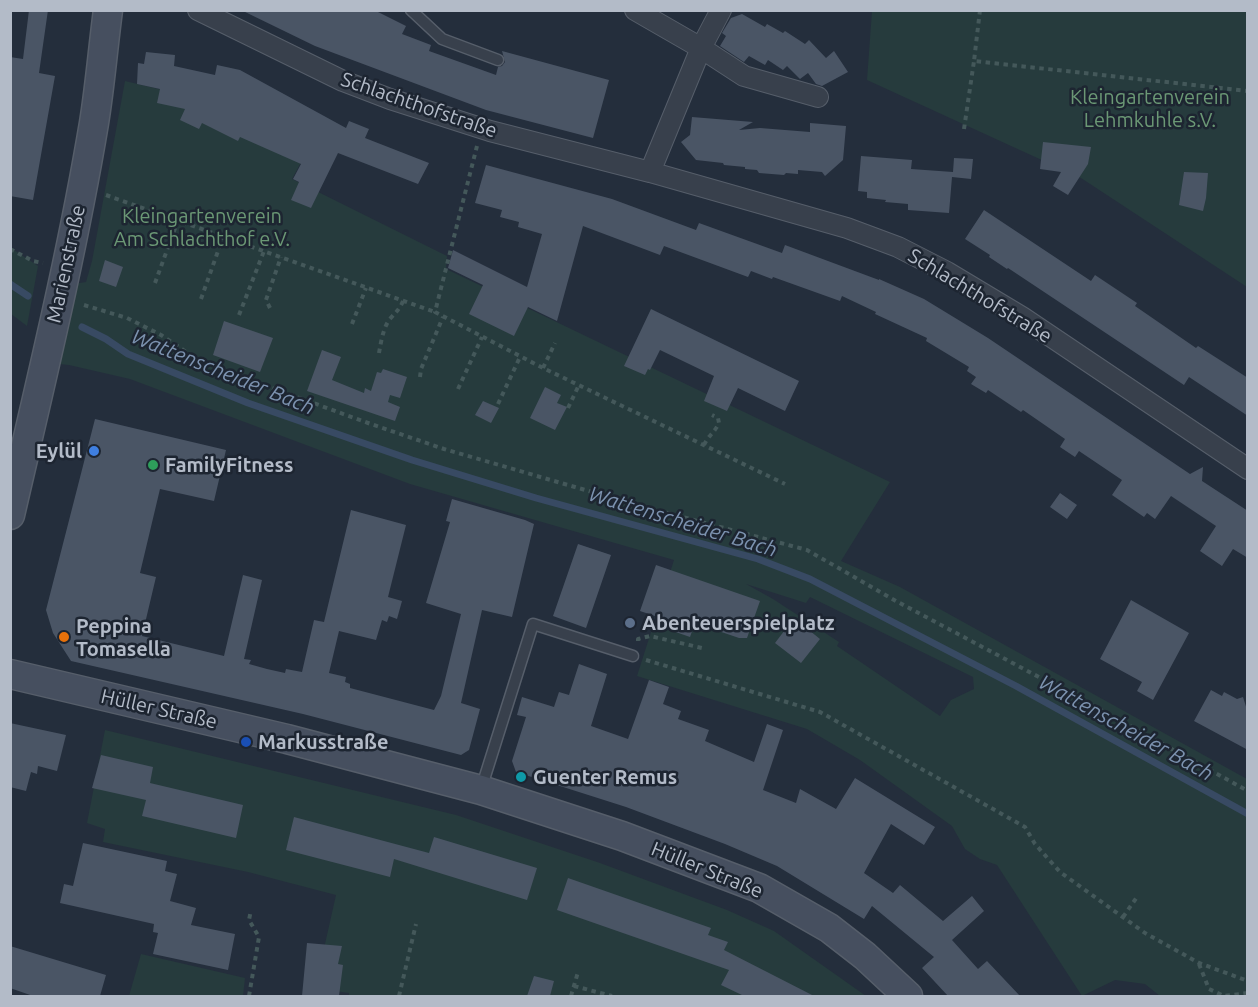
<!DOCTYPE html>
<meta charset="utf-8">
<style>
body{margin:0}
#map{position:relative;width:1258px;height:1007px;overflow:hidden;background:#242e3c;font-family:Ubuntu,sans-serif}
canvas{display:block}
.frame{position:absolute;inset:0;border:12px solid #b3bbc8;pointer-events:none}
</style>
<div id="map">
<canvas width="1258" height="1007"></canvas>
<div class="frame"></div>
</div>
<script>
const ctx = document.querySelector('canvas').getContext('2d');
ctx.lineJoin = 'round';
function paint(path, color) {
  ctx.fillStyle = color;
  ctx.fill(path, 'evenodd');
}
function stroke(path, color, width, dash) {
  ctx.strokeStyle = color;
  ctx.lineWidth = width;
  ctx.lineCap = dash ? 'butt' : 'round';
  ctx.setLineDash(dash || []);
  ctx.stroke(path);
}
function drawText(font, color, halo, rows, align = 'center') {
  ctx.font = font + ' Ubuntu,sans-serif';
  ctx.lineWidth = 5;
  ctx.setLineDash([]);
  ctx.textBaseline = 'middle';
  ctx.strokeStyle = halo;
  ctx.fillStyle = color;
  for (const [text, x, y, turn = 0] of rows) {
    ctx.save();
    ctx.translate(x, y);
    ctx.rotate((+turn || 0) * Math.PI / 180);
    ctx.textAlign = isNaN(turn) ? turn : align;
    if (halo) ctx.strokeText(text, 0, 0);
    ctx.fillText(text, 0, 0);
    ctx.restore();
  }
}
paint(new Path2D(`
 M872,11h375v276l-166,-109 -214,-98z
 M125,81l88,21 93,51 -14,26 155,77 -1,13 444,213 -49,79 59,26 347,192v217h-87l-15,-12 -30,-4 -33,16 -85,-131 -17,-6 -15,-10 -13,-23 -92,-66 -53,-31 -170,-53 37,-116 -264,-76 -280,-105 -61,-14 -20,-2 18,-78 19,-3 6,-21zM746,584l60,19 4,-6 163,80 1,12 -23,11 -11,16 -103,-70 2,-4 -66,-43z
 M11,248l27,18 -11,60 -16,-12z
 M105,730l351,85 144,48 127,47 47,21 92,65h-517v-3l-28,-4 4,-45 11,-49 -88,-23 -145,-30 2,-13 -18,-6z
 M141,954l104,24 -2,18h-114z`), '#263b3d');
stroke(new Path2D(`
 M10,284l18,12
 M82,327l24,12 22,15 120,49 164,57 124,38 222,61 52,20 206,107 232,128`), '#384a63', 7);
paint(new Path2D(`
 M29,10h19l-9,63 16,3 -22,124 -23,-4v-139l13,2z
 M241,10h133l32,16 -4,8 29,11 -2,6 67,24 2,-8 4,-1 3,-4 -3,-11 107,29 -16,58 -107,-28 -171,-64z
 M742,14l23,13 2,-3 16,9 2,-2 20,13 4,-4 17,18 8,-7 14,21 -26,14 -6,-2 -8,-11 -8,6 -13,-13 -4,4 -15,-10 -3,5 -16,-9 -5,6 -24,-16 6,-10 -4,-3 9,-15z
 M146,52l29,3 -1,11 41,9 2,-10 23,5 106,58 3,-7 20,8 -4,9 64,25 -11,21 -80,-31 -27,55 -20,-8 8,-18 -6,-3 8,-15 -61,-27 -2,4 -36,-18 -3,6 -19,-9 5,-11 -28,-6 3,-14 -23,-5 1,-21 6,1z
 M692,117l61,5 -14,8 21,-2 50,4v-9l36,3 -3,34 -18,16 -3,-4 -24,-2v4l-12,-1 -2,2 -25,-2 -2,-3 -12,-1v-2l-21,-2 -1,-2 -27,-3 -15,-18 9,-7z
 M1043,142l48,5 -3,17 -20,31 -15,-9 8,-14 -21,-3z
 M861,156l51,4 -1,9 42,3 1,-14 19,1 -2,20 -19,-2 -3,36 -41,-3v-6l-23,-2 1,-2 -19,-2v-6l-9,-1z
 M486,165l126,34 84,31 3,-7 83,30 3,-8 94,35v-1l45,20 64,39 202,136 13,-7 -1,14 46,30v47l-15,-9 -11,17 -22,-15 16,-25 -45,-30 -16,23 -8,-6 -3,4 -32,-22 10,-15 -43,-29 -4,6 -15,-10 5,-8 -42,-29 -2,2 -33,-22 -2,3 -15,-9 5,-7 -9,-6 2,-4 -43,-26 1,-3 -52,-24 1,-2 -34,-16 -2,5 -67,-24 -1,2 -21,-8 -3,6 -84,-31 -4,9 -77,-29 -26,95 -29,-14 -14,29 -45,-22 14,-29 -35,-17 5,-18 74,37 15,-53 -24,-7 1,-5 -19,-5 2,-7 -27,-7z
 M1184,172l24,1 -2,25 -3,13 -24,-6z
 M984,210l107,71 4,-6 42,28 -2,3 61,42 2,-2 50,32v38l-59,-39 -5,8 -176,-117 -1,1 -18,-12 1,-2 -25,-16z
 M105,260l18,7 -7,20 -17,-6z
 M651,309l148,72 -14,30 -47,-23 -11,23 -23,-10 10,-25 -54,-26 -10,20 -2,-1 -3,6 -21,-9z
 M224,321l49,17 -13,34 -47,-17z
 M322,350l19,7 -9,23 32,13 1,-5 6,3 6,-19 4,1 2,-4 24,8 -7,21 -10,-3 -2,7 12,5 -5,14 -88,-30z
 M545,387l16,8 -4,8 10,4 -12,23 -25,-12z
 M483,401l16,7 -8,15 -16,-8z
 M95,419l131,31 -12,51 -54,-12 -20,84 16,4 -14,59 82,20 19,-81 19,5 -18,79 7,1 -2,4 18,5 18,4 1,-4 16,3 12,-52 10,2 27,-112 55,15 -18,72 14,4 -5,18 -8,-3 -2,6 -5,-2 -6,20 -37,-9 -10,42 17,4 -1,5 5,2v4l84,22 7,-14 20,-82 -35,-11 24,-81 -4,-1 6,-22 73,21 9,4 -22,93 -30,-7 -21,93 19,6 -11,41 -8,5 -158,-41 -232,-53 -18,-28 -7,-23z
 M1060,493l17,12 -10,14 -17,-12z
 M578,544l33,11 -25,73 -33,-12z
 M656,565l104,36 -13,37h-8l-44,-15 -5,14 -26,-9 3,-8 -27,-9z
 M1131,600l58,33 -36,67 -16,-9 5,-9 -42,-23z
 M794,618l26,21 -19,24 -26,-20z
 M579,664l28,10 -16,52 37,13 21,-59 20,7 -6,17 18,7 -3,8 31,11 -4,11 49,21 13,-38 16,6 -20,60 33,13 4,-14 36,20 19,-31 80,49 -11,18 -33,-21 -27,49 29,20 7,-8 43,36 29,-25 12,15 -32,29 26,29 9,-8 33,35h-72l-26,-28 12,-11 -62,-51 -8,13 -87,-53 -52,-22 -99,-37 -110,-35 -4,-11 14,-44 -9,-2 5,-18 32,10 5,-15 10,3z
 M1211,690l11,6 2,-4 13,7 6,-2 5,16v37l-54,-29z
 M10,723l56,12 -9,36 -19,-5 -1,8 -6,-2 -5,19 -16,-4z
 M101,755l52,12 -3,16 93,22 -7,33 -94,-22 4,-16 -54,-12z
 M294,817l135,36 5,-16 103,31 -10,32 -133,-41 -4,18 -104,-27z
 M83,843l84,18 -2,10 12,3 -7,27 26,7 -5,17 44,9 -7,36 -75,-16 5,-21 -5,-1 1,-8 -94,-21 4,-19 9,2z
 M568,878l143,50 -3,7 20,7 -4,8 90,46h-70l-23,-11 8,-15 -172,-60z
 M307,943l35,3 -4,18 5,1 -4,31h-37z
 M10,946l96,29 -6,21h-67l-23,-8z
 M534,976l20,5 -4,15h-23z`), '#4a5565');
const lane = new Path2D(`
 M411,10l31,29 56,21
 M481,789l52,-165 100,32`);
const street = new Path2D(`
 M198,10l145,71 47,18 100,32 160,41 197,56 51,19 49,25 75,45 226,152
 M635,10l66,38 43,28 74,21
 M650,172l51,-124 20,-38`);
const secondary = new Path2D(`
 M10,515c30,-130 62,-260 84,-392 6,-37 9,-75 14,-113
 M10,674l277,65 194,51 141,46 137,52 70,40 36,28 43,40`);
stroke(lane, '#565e6a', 13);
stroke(street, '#565e6a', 22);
stroke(secondary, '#565e6a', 31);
stroke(new Path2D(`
 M980,10l-6,51 274,30
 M964,129l10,-68
 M477,146l-42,166 108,56 242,116
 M106,195l329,117
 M10,249l23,12 10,2
 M155,283l23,-63
 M201,299l22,-62
 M84,305l43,13 34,17 40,27 167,61 76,26 186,54 177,47 89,51 203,108 149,82
 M270,308l-4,-8 15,-43
 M239,315l25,-64
 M352,324l14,-36
 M379,353c2,-11 4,-24 10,-33 6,-7 11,-11 14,-19
 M543,368l12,-25
 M420,377l1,-8 22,-52
 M458,389l24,-52
 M498,404l22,-47
 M568,408l11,-23
 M704,445c4,-9 11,-13 15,-22l-1,-5 -6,-3
 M638,641v-2l12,-3 52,12
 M646,660l174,52 205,115 10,17 25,28 85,61 54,30 49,18
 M1123,917l14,-20
 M1199,964l10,25 15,7 24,-3
 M574,986l38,10
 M249,996l10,-59 -10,-17 2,-10
 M399,996l17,-72
 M571,996l7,-24`), '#44585a', 4, [4.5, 4.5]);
stroke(lane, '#38404c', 10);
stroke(street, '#38404c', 20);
stroke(secondary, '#464f5f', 28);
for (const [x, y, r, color] of [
 [94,451,6,"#3f7fe0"],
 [153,465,6,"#2e9e5b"],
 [630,623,6,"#5c6f8a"],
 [64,637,6,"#e8710a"],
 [246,742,6,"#1a4fb4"],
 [521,777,6,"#0f9aa8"]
]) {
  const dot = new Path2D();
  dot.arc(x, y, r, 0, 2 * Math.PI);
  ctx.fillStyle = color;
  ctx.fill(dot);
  stroke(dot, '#1d2531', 2);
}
drawText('20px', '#6b9875', '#1d2531', [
 ["Kleingartenverein",1150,97],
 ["Lehmkuhle s.V.",1150,120],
 ["Kleingartenverein",202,216],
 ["Am Schlachthof e.V.",202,239]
]);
drawText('20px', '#b3bbc8', '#1d2531', [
 ["Schlachthofstraße",419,105,19],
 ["Marienstraße",66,264,-78],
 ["Schlachthofstraße",980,296,31],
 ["Hüller Straße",159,709,13],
 ["Hüller Straße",707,870,22]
]);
drawText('bold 20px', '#b3bbc8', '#1d2531', [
 ["Eylül",82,451,"right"],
 ["FamilyFitness",165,465],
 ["Abenteuerspielplatz",642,623],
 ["Peppina",76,626],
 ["Tomasella",76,649],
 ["Markusstraße",258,742],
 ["Guenter Remus",533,777]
], 'left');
drawText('italic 21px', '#7c92af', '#1d2531', [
 ["Wattenscheider Bach",223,372,22],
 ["Wattenscheider Bach",683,522,17],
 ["Wattenscheider Bach",1126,728,29]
]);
</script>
